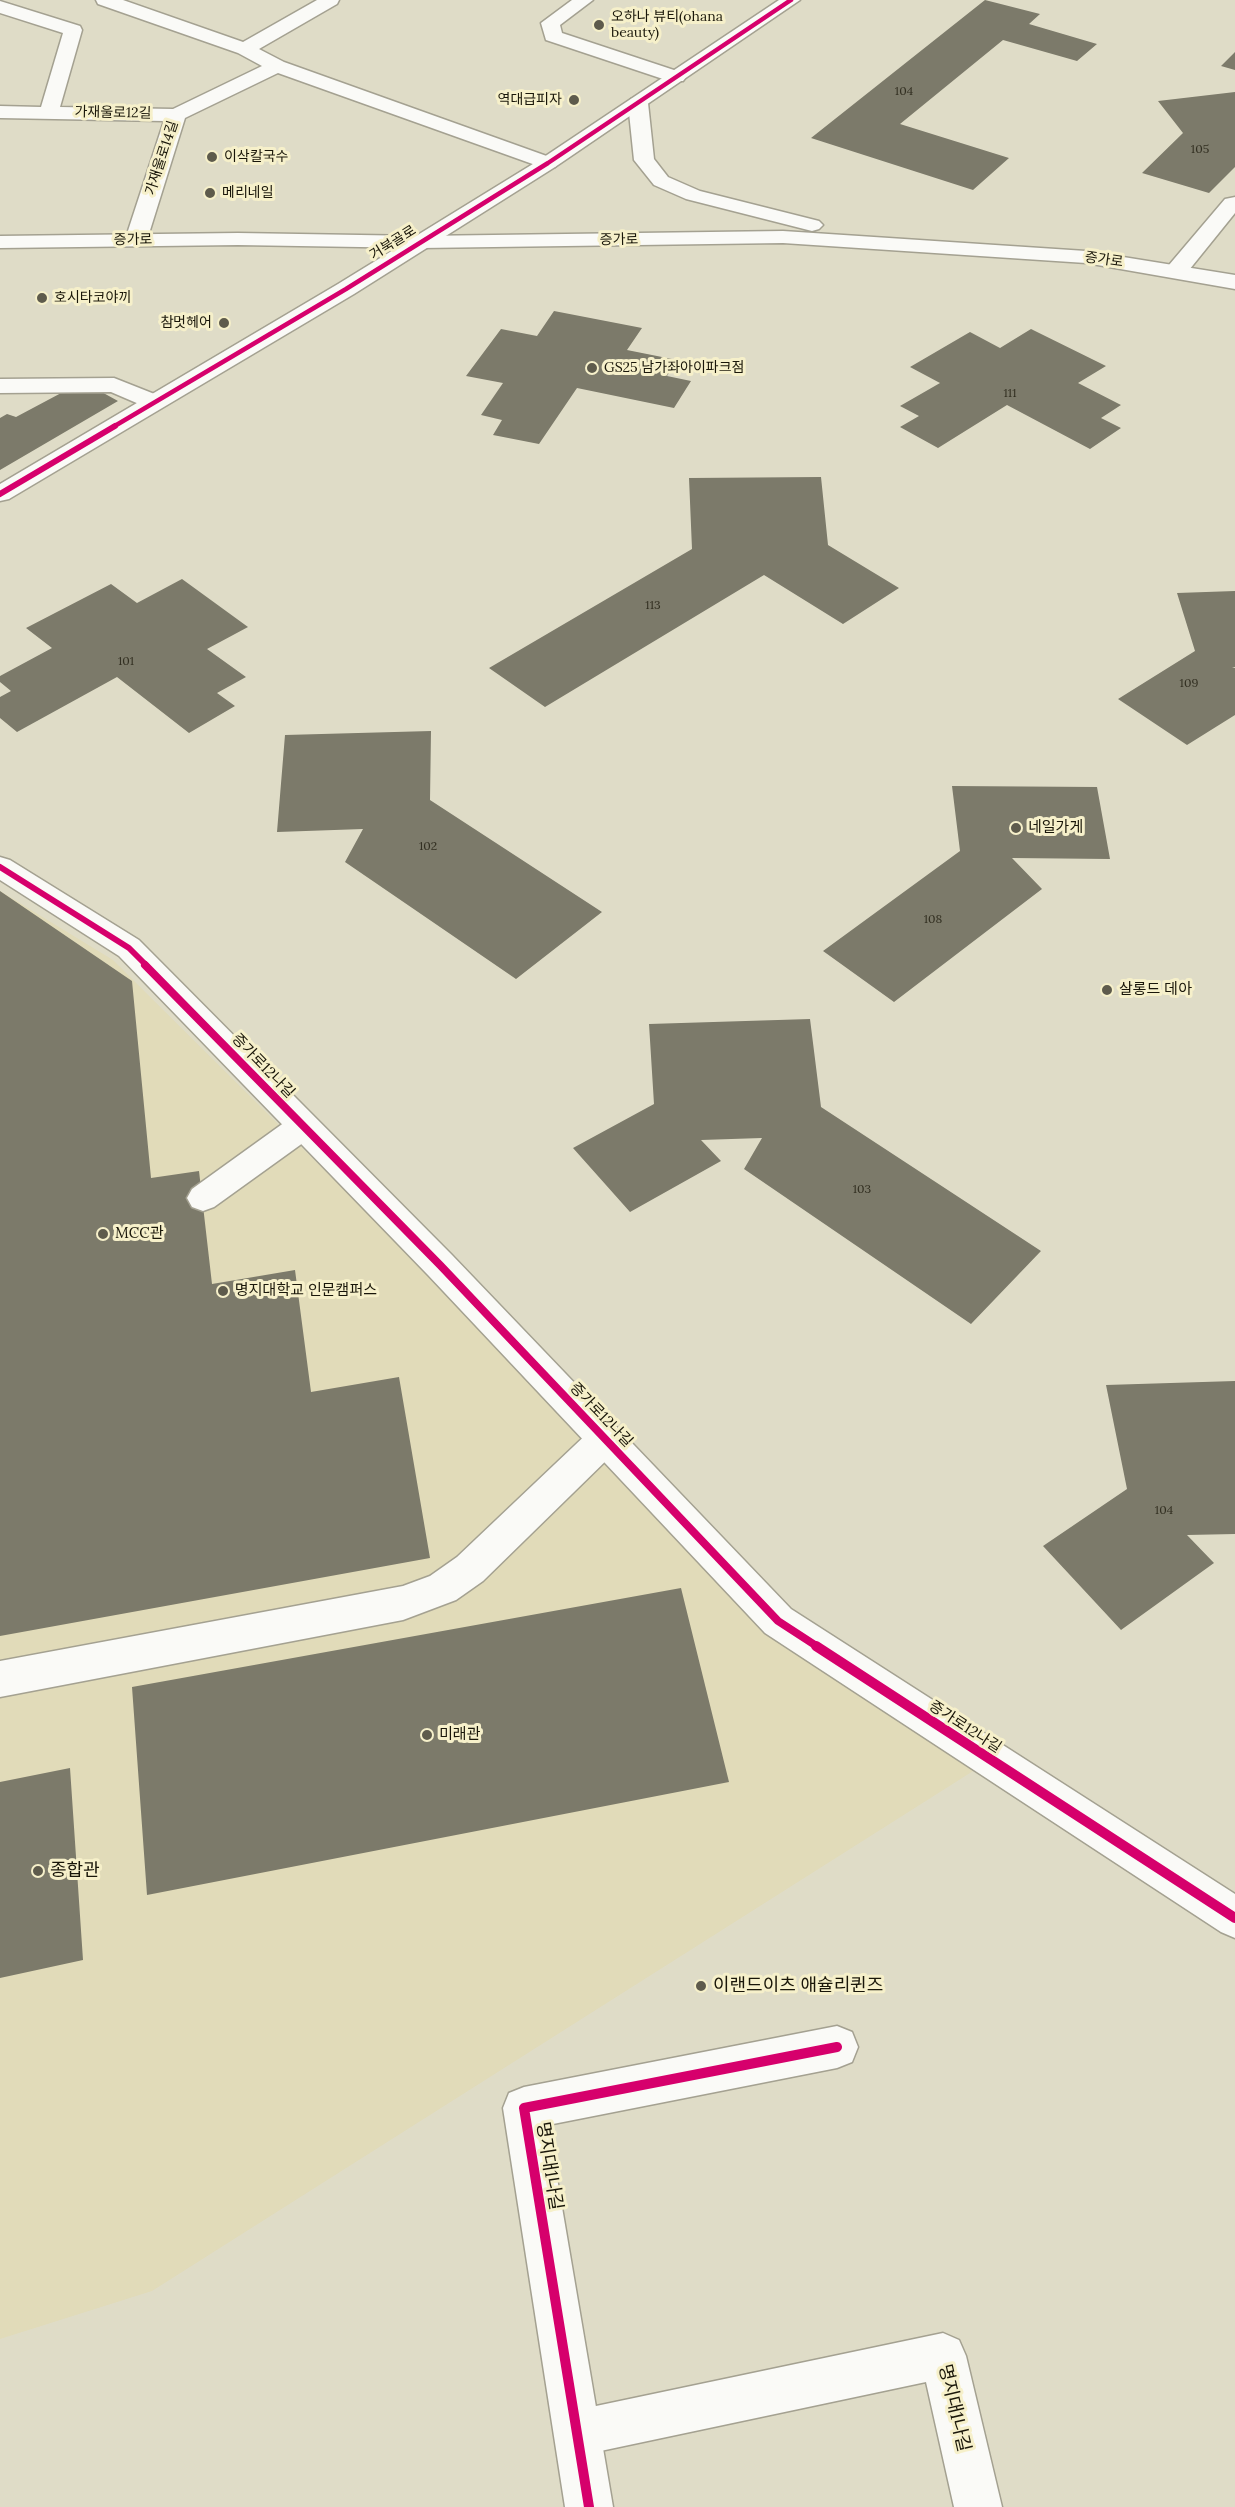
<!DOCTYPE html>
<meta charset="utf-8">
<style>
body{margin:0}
canvas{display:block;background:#dfdcc7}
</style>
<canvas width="1235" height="2507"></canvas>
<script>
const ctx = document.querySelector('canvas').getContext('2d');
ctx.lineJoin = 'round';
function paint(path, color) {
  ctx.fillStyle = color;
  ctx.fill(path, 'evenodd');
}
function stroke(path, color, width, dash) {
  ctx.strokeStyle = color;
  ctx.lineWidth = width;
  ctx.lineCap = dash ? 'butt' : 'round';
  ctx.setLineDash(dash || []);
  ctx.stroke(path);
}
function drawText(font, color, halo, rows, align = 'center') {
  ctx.font = font + ' Lora,"Noto Sans KR",serif';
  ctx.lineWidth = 6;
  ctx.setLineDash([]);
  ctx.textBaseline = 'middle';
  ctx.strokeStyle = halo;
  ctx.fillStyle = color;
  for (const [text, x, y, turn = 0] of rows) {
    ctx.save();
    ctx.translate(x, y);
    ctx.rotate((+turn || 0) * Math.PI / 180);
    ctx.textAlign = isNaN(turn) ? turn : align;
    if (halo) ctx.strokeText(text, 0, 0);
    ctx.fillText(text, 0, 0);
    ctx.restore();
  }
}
paint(new Path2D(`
 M0,891l113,69 665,661 211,140 -837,530 -152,48z`), '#e1dbb9');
paint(new Path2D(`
 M985,0l55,14 -11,10 68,20 -20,17 -74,-21 -103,84 109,34 -36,32 -162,-52z
 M1235,52v18l-14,-4z
 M1235,92v75l-26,26 -67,-20 41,-40 -25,-32z
 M554,311l88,17 -15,22 50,10 -10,16 24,5 -17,27 -97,-20 -38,56 -46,-9 9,-15 -21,-5 22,-32 -37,-7 35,-47 36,7z
 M1031,329l75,37 -28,17 43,22 -20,13 20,10 -31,21 -83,-44 -69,43 -38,-21 19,-11 -19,-10 40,-23 -30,-16 60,-35 30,16z
 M98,390l20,11 -118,69v-52l7,-4 9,3 47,-25z
 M821,477l7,68 71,43 -56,36 -79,-49 -219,132 -56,-39 203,-119 -3,-71z
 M182,579l66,48 -41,22 39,28 -29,16 18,13 -46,27 -72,-56 -100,55 -17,-14v-21l11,-6 -11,-9v-6l52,-28 -26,-20 85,-44 26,19z
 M1235,591v76h-3l3,1v47l-48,30 -69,-46 77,-48 -18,-58z
 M431,731l-1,69 172,112 -86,67 -171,-117 18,-33 -86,3 8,-97z
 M952,786l145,1 13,72 -98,-1 30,31 -148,113 -71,-51 137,-100z
 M0,891l132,90 19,197 48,-7 13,113 83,-14 16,122 88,-15 31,181 -430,78z
 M810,1019l11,88 220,144 -70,73 -227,-155 18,-31 -61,2 20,21 -91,51 -57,-64 81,-44 -5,-80z
 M1235,1381v153l-48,1 27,28 -93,67 -78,-84 84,-57 -21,-104z
 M681,1588l48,194 -582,113 -15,-208z
 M70,1768l13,192 -83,18v-196z`), '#7c7a6a');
const service = new Path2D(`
 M572,0h21l-33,25 2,8 121,40 3,4 -3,4h-14l-123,-41 -5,-17z
 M1235,197v16l-50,62 -8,2 -8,-2 -3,-5 3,-5 56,-66z
 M303,1114l11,3 5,9 -5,9 -100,72 -11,4 -11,-4 -5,-9 5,-9 100,-72z
 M605,1424l12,4 6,11 -6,11 -134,131 -27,19 -53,20 -403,77v-36l403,-75 27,-10 27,-19 136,-129z
 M943,2333l16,7 7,16 36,151h-48l-28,-125 -349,74 -16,-7 -7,-16 7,-16 16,-7z`);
const minor = new Path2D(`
 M96,0h27l120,42 74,-42h22l-2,4 -78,45 25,13 271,97 3,4 -3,4h-14l-263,-94 -93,45 -38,122 -3,5 -8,1 -8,-1 -3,-5 39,-119 -164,-3v-12l41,1 22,-74 -63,-20v-12l80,25 2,4 -22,77 113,2 89,-43 -24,-13 -140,-49z
 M114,378l48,19 4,5 -4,5 -8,2 -8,-2 -35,-15 -111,1v-14z
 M0,857l10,3 129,80 313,315 339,354 444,285v44l-14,-6 -456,-299 -337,-358 -309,-319 -119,-76z
 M837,2026l15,6 6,15 -6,15 -15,6 -289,57 65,382h-48l-62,-399 6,-15 15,-6z`);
const tertiary = new Path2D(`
 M779,0h21l-245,167 -201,127 -345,205 -9,2v-17l338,-200 203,-125z`);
const secondary = new Path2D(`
 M638,97l7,2 3,4 6,56 14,18 32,14 119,30 4,4 -4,4 -7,2 -126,-32 -32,-14 -20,-25 -6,-57 3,-4z
 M783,231l303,20 149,24v14l-149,-26 -303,-20 -362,5 -183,-3 -238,3v-12l238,-3 183,3z`);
stroke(service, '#a4a191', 3);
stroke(minor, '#a4a191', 3);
stroke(tertiary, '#a4a191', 3);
stroke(secondary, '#a4a191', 3);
paint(service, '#fafaf7');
paint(minor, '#fafaf7');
paint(tertiary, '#fafaf7');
paint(secondary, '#fafaf7');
stroke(new Path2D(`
 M113,427l233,-138 202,-126 243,-163`), '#d6006c', 4.5);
stroke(new Path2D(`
 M0,494l115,-68
 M0,867l129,81 18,18`), '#d6006c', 6);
stroke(new Path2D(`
 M145,965l295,300 338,356 40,26`), '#d6006c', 8);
stroke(new Path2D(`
 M816,1646l419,272
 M589,2507l-65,-399 313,-61`), '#d6006c', 10);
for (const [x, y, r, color] of [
 [599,25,6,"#5e5b4c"],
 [574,100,6,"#5e5b4c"],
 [212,157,6,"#5e5b4c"],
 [210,193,6,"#5e5b4c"],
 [42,298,6,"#5e5b4c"],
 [224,323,6,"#5e5b4c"],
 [592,368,6,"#5e5b4c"],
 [1016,828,6,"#5e5b4c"],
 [1107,990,6,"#5e5b4c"],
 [103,1234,6,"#5e5b4c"],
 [223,1291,6,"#5e5b4c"],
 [427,1735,6,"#5e5b4c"],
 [38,1871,6,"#5e5b4c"],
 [701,1986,6,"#5e5b4c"]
]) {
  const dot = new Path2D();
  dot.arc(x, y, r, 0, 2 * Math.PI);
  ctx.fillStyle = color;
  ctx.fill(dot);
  stroke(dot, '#f6f0ca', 2);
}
drawText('12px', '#322f21', null, [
 ["104",904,92],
 ["105",1200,150],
 ["111",1010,394],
 ["113",653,606],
 ["101",126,662],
 ["109",1189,684],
 ["102",428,847],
 ["108",933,920],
 ["103",862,1190],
 ["104",1164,1511]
]);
drawText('14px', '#191609', '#f6f0ca', [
 ["오하나 뷰티(ohana",611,17],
 ["beauty)",611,33],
 ["역대급피자",562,100,"right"],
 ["이삭칼국수",224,157],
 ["메리네일",222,193],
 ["호시타코야끼",54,298],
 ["참멋헤어",212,323,"right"],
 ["GS25 남가좌아이파크점",604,368]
], 'left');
drawText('14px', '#191609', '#f6f0ca', [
 ["가재울로12길",113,113,1],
 ["가재울로14길",162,158,-72],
 ["증가로",133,240,-1],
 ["증가로",619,240,-1],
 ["거북골로",393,243,-32],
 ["증가로",1104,260,8]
]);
drawText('15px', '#191609', '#f6f0ca', [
 ["네일가게",1028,828],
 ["살롱드 데아",1119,990],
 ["MCC관",115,1234],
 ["명지대학교 인문캠퍼스",235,1291],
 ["미래관",439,1735]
], 'left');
drawText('15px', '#191609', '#f6f0ca', [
 ["증가로12나길",263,1066,46],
 ["증가로12나길",601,1415,46],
 ["증가로12나길",965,1727,33]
]);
drawText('18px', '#191609', '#f6f0ca', [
 ["종합관",50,1871],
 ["이랜드이츠 애슐리퀸즈",713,1986]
], 'left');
drawText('18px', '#191609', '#f6f0ca', [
 ["명지대1나길",549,2166,81],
 ["명지대1나길",954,2408,77]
]);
</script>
